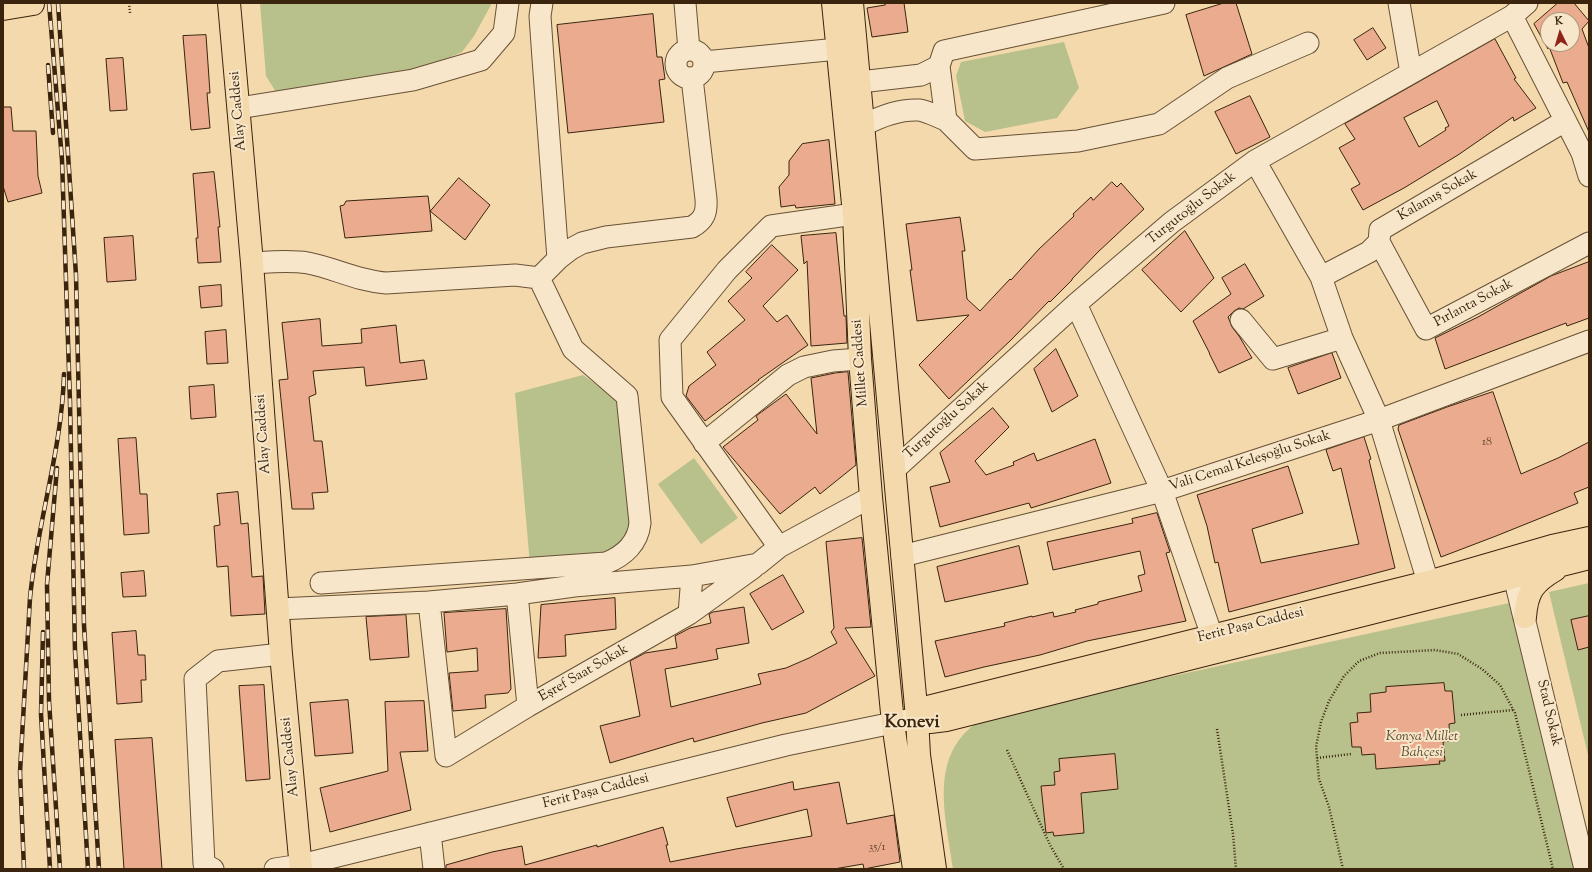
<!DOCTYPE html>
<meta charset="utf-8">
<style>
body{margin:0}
#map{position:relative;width:1592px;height:872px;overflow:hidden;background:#f3d9ac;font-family:"Sorts Mill Goudy",serif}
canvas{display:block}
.frame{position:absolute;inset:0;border:4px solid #3a240e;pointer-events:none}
.north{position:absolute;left:1540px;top:12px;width:40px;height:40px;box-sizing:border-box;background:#f7e6c9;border:1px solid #ab987e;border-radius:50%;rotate:355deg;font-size:11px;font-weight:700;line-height:16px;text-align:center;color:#3a240e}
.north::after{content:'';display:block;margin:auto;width:14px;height:18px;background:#8f2418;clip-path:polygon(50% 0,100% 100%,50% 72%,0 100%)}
</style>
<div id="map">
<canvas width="1592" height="872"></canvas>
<div class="frame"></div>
<div class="north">K</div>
</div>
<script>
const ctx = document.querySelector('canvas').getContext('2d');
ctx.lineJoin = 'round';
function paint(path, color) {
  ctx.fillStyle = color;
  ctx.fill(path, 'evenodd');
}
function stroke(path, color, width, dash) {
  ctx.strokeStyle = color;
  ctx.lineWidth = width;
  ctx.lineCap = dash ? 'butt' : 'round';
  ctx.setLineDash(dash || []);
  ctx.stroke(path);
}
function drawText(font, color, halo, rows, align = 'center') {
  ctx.font = font + ' "Sorts Mill Goudy",serif';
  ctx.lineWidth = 4;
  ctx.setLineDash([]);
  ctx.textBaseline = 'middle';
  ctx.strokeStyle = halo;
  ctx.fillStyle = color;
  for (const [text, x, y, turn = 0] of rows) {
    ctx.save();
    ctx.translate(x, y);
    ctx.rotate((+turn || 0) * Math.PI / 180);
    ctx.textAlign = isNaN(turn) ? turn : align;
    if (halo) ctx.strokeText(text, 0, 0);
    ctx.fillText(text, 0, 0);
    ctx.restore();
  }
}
paint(new Path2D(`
 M260,3h232l-18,33 -12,16 -37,16 -146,29 -13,-21z
 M1064,42l15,46 -22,30 -72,14 -20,-11 -9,-45 5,-14z
 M583,375l35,25 18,125 -15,18 -29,14 -62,8 -15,-172z
 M694,458l44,60 -37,26 -43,-60z
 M1589,583v176l-40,-167z
 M1514,602l67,267h-628c-6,-47 -24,-105 17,-141 5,-5 13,-8 18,-12z`), '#b8c08c');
const building = new Path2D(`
 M885,3h19l4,29 -36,5 -5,-29 18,-3z
 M1224,3h12l16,51 -48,22 -18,-61z
 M1558,3h16l15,18 -7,8 7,19v84l-22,-50 -4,1 -15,-39v5l-14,-25zM1548,20h24v24h-24z
 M653,14l4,43h5l3,22 -6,1 5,42 -96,11 -11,-108z
 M1373,28l13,20 -19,12 -13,-20z
 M206,35l4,58h-3l3,35 -19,2 -8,-94z
 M1495,39l21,39 -2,1 22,29 -22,13 -1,-4 -55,38 -54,33 -41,22 -12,-21 9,-5 -21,-36 16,-9 -10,-15zM1437,101l12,25 -4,2 1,2 -27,17 -15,-29z
 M123,58l4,52 -17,1 -4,-52z
 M1250,96l20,41 -34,17 -21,-42z
 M3,107h8l2,24h23l2,45 4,17 -34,9 -5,-16z
 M829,140l6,64 -39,4 -1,-3 -14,2 -2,-20 10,-12v-14l13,-17z
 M214,172l6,55h-2l3,35 -23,1 -2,-25h2l-5,-64z
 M459,178l31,27 -25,35 -35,-29 2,20 -87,7 -5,-32 4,-1 2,-4 82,-5 2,15z
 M1112,182l5,5 4,-4 23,26 -46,43 -26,27v1l-22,22 -1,-1 -38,39 -62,59 -30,-34 50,-50 -52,6 -7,-51h2l-6,-46 54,-7 5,34h-3l5,48 13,12 30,-32 1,1 28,-31 35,-33 -1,-2 18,-17 2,3z
 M1185,231l29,47 -33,34 -39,-42z
 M836,233l8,83h2l1,27 -36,3 -4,-85 -3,3 -3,-28z
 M133,236l3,44 -29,2 -3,-44z
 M772,245l26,25 -35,36 14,16 10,-7 21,30 -50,35h1l-54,41 -19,-25 3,-10 27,-21 -9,-13 38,-32 -17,-19 24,-23 -6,-6z
 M1589,262v56l-22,8 -1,-3 -121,46 -10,-31 43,-21 73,-41z
 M1245,264l19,32 -21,13 -4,-1 -5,3 -6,6 4,10 7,9 13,22 -33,15 -9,-18 -1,-3 -16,-31 38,-27 -9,-16z
 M221,285l1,21 -21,2 -2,-21z
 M320,319l2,27 40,-3 -1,-14 35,-4 4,38 24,-3 3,19 -61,7 -2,-19 -51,4 3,23 -7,3 5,44h8l6,51 -16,1 2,16h-22l-13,-129 9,-1 -6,-56z
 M226,330l2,33 -21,1 -2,-32z
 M1056,349l22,47 -26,16 -18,-43z
 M1332,353l9,25 -43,16 -10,-26z
 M848,372l8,93 -36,29 -5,-7 -35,27 -57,-67 35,-27 -2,-4 30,-22 31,40 -6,-56 24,-5z
 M214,385l2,32 -25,2 -2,-32z
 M1493,392l28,82 37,-16 31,-16v45l-15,6 4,10 -82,33 -55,21 -43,-128 1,-4 48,-18z
 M993,408l16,19 -34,34 11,14 28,-10 -1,-3 21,-9 3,8 58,-22 16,44 -80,25 -2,-5 -89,24 -10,-40 20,-5 -10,-29z
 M1364,437l7,22 -2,1 26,108 -166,44 -11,-50 -3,1 -8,-37 -10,-31 91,-29 15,47 -51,16 9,34 98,-19 -18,-76 -8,3 -7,-21z
 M136,438l4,56h7l2,39 -25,2 -6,-96z
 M238,492l3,32 7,-1 4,54 11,-1 2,38 -34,2 -3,-50 -11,1 -3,-41 6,-1 -3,-31z
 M1157,513l13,39 -4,1 20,68 -99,20 -47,14 -56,12 -39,10 -10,-36 70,-15 -1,-3 28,-7v1l21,-5 1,5 22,-5 -1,-2 23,-6v-2l44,-11 -4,-15 7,-2 -5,-23 -87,19 -6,-28 86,-19 -1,-4z
 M862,538l9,89 -26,1 30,48 -69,37 -44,10 -68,19 -1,-4 -83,25 -10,-37 40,-10 -10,-55 15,-8 32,-5 -2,-12 15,-8 21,-5 -2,-9 4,-2 31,-5 5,36 -33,6 2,10 -53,10 6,38 90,-23 -3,-10 28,-6 23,-10 28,-15 -6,-11 3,-4 -8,-86z
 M1019,546l9,38 -83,18 -8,-35z
 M144,571l2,25 -23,1 -2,-24z
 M783,575l21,37 -32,18 -22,-36z
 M615,598l1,31 -51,6 1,21 -28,2 3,-53z
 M506,609l5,80 -3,4 -23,2 1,13 -33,3 -4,-38 29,-2 -1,-23 -30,4 -3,-39z
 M406,615l3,42 -39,3 -4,-43z
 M1589,616v31l-11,3 -7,-30z
 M136,631l2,24h7l1,25h-5l1,22 -25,2 -5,-71z
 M1444,683l1,8h7l3,32 -6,1 1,17 -7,1 2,19h-6l1,3 -64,5 -1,-15 -13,1 -1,-8h-9l-2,-24 8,-1 -1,-9 14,-1 -1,-18 16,-2v-5z
 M264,685l6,94 -24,2 -7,-95z
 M348,700l5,53 -38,3 -5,-53z
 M424,701l4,50 -28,1 11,58 -81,22 -10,-44 68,-17 -3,-69z
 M152,738l10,131h-38l-9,-129z
 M1115,754l3,35 -37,4 3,40 -30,3 -1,-4 -7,1 -5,-47 14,-1 -1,-13 6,-1 -1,-12z
 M793,782l1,8 45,-8 8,42 47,-9 6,47 -36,7 -1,-5 -29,5h-388v-4l46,-13 30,-6 3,19 72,-20v2l66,-20 5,18h-2l4,17 66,-13 76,-13 -5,-27 -71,18 -9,-29z`);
paint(building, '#eaab8f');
stroke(building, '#3a240e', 1);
const minor = new Path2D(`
 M542,3l-2,13 3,43 15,200
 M685,3l4,47
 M1399,3l12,70
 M1512,16l70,137 7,23
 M676 64a14 14 0 1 1 28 0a14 14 0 1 1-28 0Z
 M704,62l134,-13
 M939,66l7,54 29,29 103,-8 81,-17 68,-46 81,-35
 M860,82l61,-7 18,-9 5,-15 220,-48
 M239,108l174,-28 68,-20 23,-27 4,-30
 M864,125c17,-9 35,-16 55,-15 8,1 19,7 27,10
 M1255,161l66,116 21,61 37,82 49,162
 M1379,242l47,87 163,-86
 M252,263c18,-1 37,-3 56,0 26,5 50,18 78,20l129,-8 24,3 34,71 54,47 13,127c-2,20 -16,33 -34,40l-285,20
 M1321,277l48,-25 10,-10 1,-12 185,-109
 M539,278l19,-19 13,-10 11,-6 24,-6 86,-10c12,-7 15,-14 14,-28l-14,-121
 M1076,304l86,187 50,145
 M1241,320l32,39 69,-21
 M704,443l84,-68 16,-8 29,-6 27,-2
 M895,469l181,-165 96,-82 83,-61 257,-145 15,-13
 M779,547l-107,-150 -2,-57 57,-70 44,-44 83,-12
 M902,556l260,-65 217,-71 210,-79
 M1510,560l75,309
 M517,594l11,112
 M429,602l17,154 82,-50 161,-92 3,-38
 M278,609l151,-7 88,-8 57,-8 118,-10 66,-12 21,-17 92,-50
 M689,614l64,-46
 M430,833l4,36
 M213,869l-9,-5 -9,-185 23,-18 63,-7
 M275,869l26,-4 114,-28 371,-92 131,-27`);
const major = new Path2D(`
 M229,3l23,260 29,391 20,215
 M833,3l21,211 6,145 11,138 22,226 21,146
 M852,3l65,715 2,37 16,114
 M3,9l30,-5
 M1525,617c2,-25 8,-34 30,-47
 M917,718l11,-11 500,-125 124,-36 37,-8
 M917,718l13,4 16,-2 643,-162`);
stroke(minor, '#685136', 23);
stroke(major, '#3a240e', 24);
stroke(new Path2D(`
 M129,3l1,10
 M1461,715l52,-5
 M1217,729l16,105 3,35
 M1007,750l43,95 14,24
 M1317,758l34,-4
 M1343,869l-14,-62 -10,-28 -3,-32 5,-25 8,-21 15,-25 15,-15 21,-8 55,-3 23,4 24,15 18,16 15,28 38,156`), '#3a240e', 2.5, [1, 2]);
stroke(minor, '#f7e6c9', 21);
stroke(major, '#f3d9ac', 22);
const rail = new Path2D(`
 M49,3l13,157 8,242 5,249 13,218
 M58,3l18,272 8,350 15,244
 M48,65l5,68
 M57,468l-10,116 2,117 11,168
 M43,632l-2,82 9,155
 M24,869l-4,-97 10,-174c7,-75 32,-148 34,-224`);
stroke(rail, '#3a240e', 4.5);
stroke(rail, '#f7e6c9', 3, [9]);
drawText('12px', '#66462e', null, [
 ["18",1487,443],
 ["35/1",877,848]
]);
drawText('14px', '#3a240e', '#f7e6c9', [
 ["Alay Caddesi",239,111,-95],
 ["Kalamış Sokak",1438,196,-30],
 ["Turgutoğlu Sokak",1192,209,-38],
 ["Pırlanta Sokak",1474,304,-28],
 ["Millet Caddesi",861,363,-94],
 ["Turgutoğlu Sokak",947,421,-42],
 ["Alay Caddesi",264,434,-94],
 ["Vali Cemal Keleşoğlu Sokak",1250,462,-18],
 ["Ferit Paşa Caddesi",1251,626,-14],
 ["Eşref Saat Sokak",584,674,-30],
 ["Stad Sokak",1548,713,77],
 ["Alay Caddesi",291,757,-96],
 ["Ferit Paşa Caddesi",596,792,-14]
]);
drawText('italic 14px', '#5a4b2e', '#f7e6c9', [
 ["Konya Millet",1422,738],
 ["Bahçesi",1422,754]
]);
drawText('bold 18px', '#3a240e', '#f7e6c9', [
 ["Konevi",912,724]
]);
</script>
